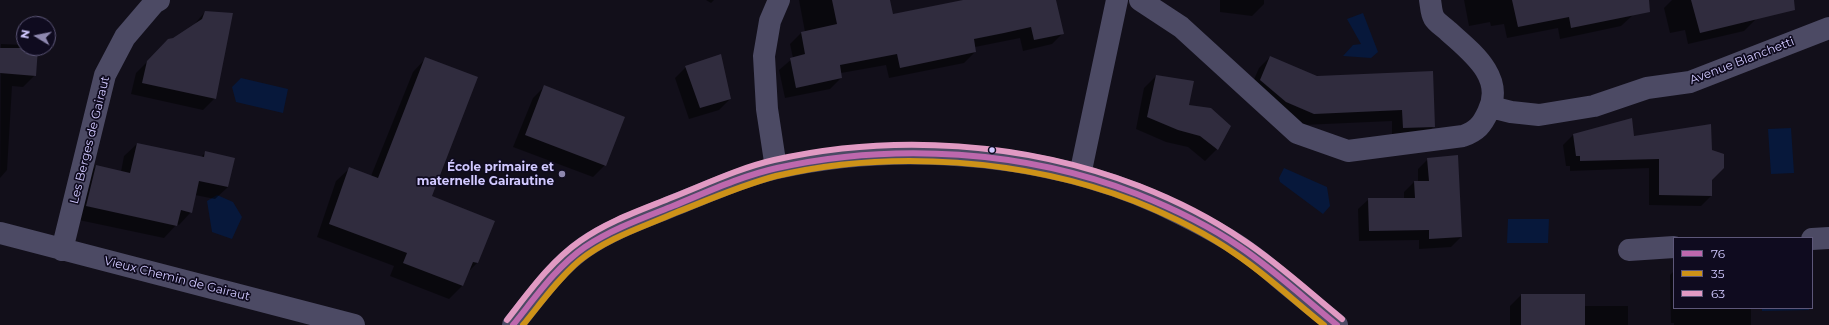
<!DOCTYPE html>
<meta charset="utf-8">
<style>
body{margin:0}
#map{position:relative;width:1829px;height:325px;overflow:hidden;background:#120f1a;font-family:Montserrat,sans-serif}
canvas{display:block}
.legend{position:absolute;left:1673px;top:237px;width:140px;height:72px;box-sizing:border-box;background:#0f0b1f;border:1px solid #5d5779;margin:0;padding:5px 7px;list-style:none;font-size:12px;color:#d1c9ff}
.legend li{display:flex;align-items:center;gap:8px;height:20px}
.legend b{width:20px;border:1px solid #5d5779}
.north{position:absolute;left:16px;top:16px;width:40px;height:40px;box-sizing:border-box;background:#0f0b1f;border:1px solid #5d5779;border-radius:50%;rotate:280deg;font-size:11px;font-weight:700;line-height:16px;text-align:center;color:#d1c9ff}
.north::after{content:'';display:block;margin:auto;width:14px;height:18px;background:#8e88af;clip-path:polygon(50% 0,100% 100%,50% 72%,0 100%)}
</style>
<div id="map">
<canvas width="1829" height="325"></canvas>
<ul class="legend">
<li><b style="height:5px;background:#bd68ad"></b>76</li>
<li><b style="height:5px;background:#cd9218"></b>35</li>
<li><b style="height:5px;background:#e19ac3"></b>63</li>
</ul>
<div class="north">N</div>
</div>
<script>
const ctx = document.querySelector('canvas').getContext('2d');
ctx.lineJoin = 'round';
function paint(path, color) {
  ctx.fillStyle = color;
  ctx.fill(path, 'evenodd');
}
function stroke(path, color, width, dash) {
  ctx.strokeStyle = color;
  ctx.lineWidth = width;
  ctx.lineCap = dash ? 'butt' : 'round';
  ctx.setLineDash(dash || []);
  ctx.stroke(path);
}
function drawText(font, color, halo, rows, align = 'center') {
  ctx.font = font + ' Montserrat,sans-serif';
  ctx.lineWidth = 3.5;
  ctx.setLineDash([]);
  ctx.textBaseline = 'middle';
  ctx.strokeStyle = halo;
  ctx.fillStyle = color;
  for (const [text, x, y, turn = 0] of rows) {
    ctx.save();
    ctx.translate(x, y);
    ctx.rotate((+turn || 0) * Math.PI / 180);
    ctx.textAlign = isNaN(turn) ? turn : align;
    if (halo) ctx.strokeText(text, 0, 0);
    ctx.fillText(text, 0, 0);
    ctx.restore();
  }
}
paint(new Path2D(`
 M1363,13l15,39 -7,6 -28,-2 10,-11 8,-1 -14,-25z
 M241,78l47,11 -5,24 -47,-11 -4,-15z
 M1791,128l3,45 -23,1 -3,-45z
 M1284,168l43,19 3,19 -7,8 -43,-32 -1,-4z
 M217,195l16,7 9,15 -10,22 -20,-7 -5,-31z
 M1508,219h41l-1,24h-41z
 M1762,308h47v2l-47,1z`), '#07183b');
paint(new Path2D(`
 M706,0h8l-3,3z
 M799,0h81l13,16 74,-16h88l8,33 -11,11 -29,7 -3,-13 -45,9v5l-11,11 -75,15 -3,-13 -45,8v5l-11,11 -45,9 -6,-28 14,-12 -3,-14 11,-11 4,-1z
 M1220,0h44v4l-12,12 -32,-4z
 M1464,0h166l3,15 -12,11 -61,13 -2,-11 -51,10 -3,-14 -13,2 -1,-4 -21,4z
 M1672,0h80l4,19 -12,12 -56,13 -3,-14 -15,3 -6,-25z
 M205,12l10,86 -12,12 -72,-16 5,-21 33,-33 5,-1 18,-12z
 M1,44l23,1v3h13l-2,27 -12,12 -11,-1 -5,84 -7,8z
 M1270,57l46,20 116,-5 2,54 -11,12h-31v-17l-89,4 -54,-34 10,-23z
 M426,58l4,138 64,25 -17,42 -9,9 -5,13 -14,14 -59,-23 4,-10 -77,-29 19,-56 14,-13 21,8 42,-104z
 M686,67l44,32 -11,11 -30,9 -14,-41z
 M1156,76l32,30 42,20 -13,23 -12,12 -17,-14 -22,-5 -30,-13 8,-41z
 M545,86l60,79 -12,12 -80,-30 20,-49z
 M1573,135l60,2 78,43v16l-10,10 -52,-1v-37l-79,3v-5h-4l-3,-21z
 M137,144l64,13 5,-5 22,35 -13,12 -20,-4 -4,17 -12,13 -2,-1 -13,14 -90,-19 9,-40 13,-13 25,6 3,-16z
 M1428,159l33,78 -10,10 -32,2v-9l-60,1 -1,-32 11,-10h35v-7l10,-10h4v-13z
 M1674,271v37h77v17h-77v-2h-3l-1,-48z
 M1521,295l63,11h44v19h-118v-19z`), '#0007');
paint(new Path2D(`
 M832,0h58l3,14 70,-14h93l8,34 -30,6 -3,-13 -27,6 -30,6 2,13 -76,16 -3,-14 -57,11 2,13 -46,10 -6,-30 15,-4 -4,-22 36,-8z
 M1512,0h137l1,12 -79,16 -2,-11 -51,10z
 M1691,0h103l1,10 -95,23z
 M205,11l28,2 -17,86 -74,-16 5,-22 21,-22 5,-1 29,-19z
 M0,48h38l-2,28 -36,-3z
 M721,54l10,45 -31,9 -15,-42z
 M1270,56l47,20 116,-5 2,56 -32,1 -1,-18 -88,4 -28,-12 -26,-22z
 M425,57l53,20 -46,119 63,25 -17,42 -5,-1 -10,24 -60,-23 4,-10 -78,-29 20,-57 29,11z
 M1156,75l38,6 -5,24 22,3 20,18 -13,24 -18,-14 -22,-6 -31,-13z
 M544,85l81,32 -19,49 -81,-31z
 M1632,118l2,18 77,-12 1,26 12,4v14l-12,12v16l-53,-1v-36l-79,2v-5h-4l-3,-22z
 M137,143l67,14 1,-6 30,7 -7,29 -29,-6 -7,32 -11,-3 -4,16 -91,-20 10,-41 34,8z
 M1458,155l4,82 -33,2v-9l-60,1 -1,-33h47l-1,-17h15l-2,-23z
 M1521,294h64v31h-64z`), '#302c3e');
stroke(new Path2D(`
 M1140,0l41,27 116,106 51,18 115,-15c14,-5 19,-11 25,-24 18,-35 -18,-61 -40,-81 -4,-4 -11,-8 -14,-13 -3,-5 -3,-13 -4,-18
 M1491,107l20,5 28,3 55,-9 53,-18 43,-6 139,-54
 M776,168l-9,-59 -3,-53 6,-35 9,-21
 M1080,175l37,-175
 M0,233l354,92
 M1812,239l17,-1
 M62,250l43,-175 20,-38 29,-34 5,-3
 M1629,250l45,-3
 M513,325c22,-27 43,-58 72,-78 28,-19 61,-30 92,-43 33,-13 66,-28 100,-36 130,-29 287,-15 406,47 22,11 45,23 64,37 10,7 20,15 29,23 20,17 40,33 61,50`), '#4c4a64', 22);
stroke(new Path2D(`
 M513,325c22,-27 43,-58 72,-78 27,-18 58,-29 88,-41 34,-14 68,-30 104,-38 117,-26 248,-18 360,26 35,14 71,31 103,53 34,23 65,52 97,78`), '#bd68ad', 6);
stroke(new Path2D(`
 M523,325c18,-22 35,-46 56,-64 28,-23 64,-34 96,-48 33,-13 67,-28 101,-37 114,-27 249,-17 358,25 35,14 72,32 103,54 31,21 58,47 87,70`), '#cd9218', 6);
stroke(new Path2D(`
 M507,320c22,-28 43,-58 73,-79 28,-20 61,-31 93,-44 33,-13 66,-29 101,-37 119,-27 251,-18 365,26 36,14 72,32 104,54 35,23 66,52 99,79`), '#e19ac3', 6);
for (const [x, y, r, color] of [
 [992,150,3.5,"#d1c9ff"],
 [562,174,4,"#8e88af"]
]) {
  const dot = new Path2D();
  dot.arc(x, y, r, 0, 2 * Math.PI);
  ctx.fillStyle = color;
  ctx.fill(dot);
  stroke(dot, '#0f0b1f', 1.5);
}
drawText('12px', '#d1c9ff', '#0f0b1f', [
 ["Avenue Blanchetti",1742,61,-21],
 ["Les Berges de Gairaut",90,140,-76],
 ["Vieux Chemin de Gairaut",177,279,14]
]);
drawText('bold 12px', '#d1c9ff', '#0f0b1f', [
 ["École primaire et",554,167],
 ["maternelle Gairautine",554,181]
], 'right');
</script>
